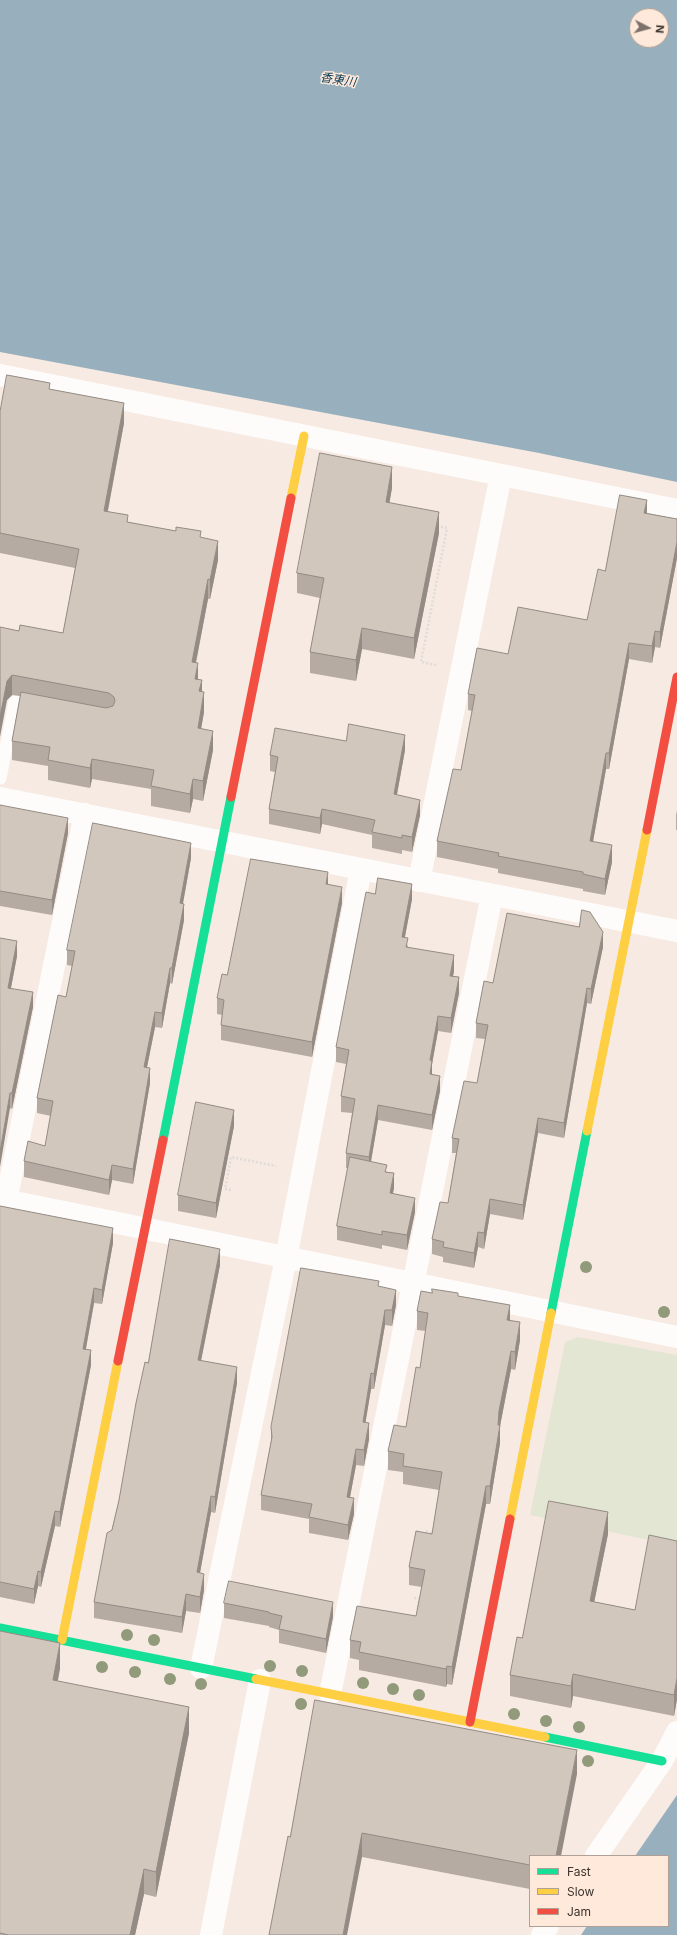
<!DOCTYPE html>
<meta charset="utf-8">
<style>
body{margin:0}
#map{position:relative;width:677px;height:1935px;overflow:hidden;background:#f7eae2;font-family:Inter,sans-serif}
canvas{display:block}
.legend{position:absolute;left:529px;top:1855px;width:140px;height:72px;box-sizing:border-box;background:#ffe9da;border:1px solid #b1a095;margin:0;padding:5px 7px;list-style:none;font-size:12px;color:#3b332d}
.legend li{display:flex;align-items:center;gap:8px;height:20px}
.legend b{width:20px;border:1px solid #b1a095}
.north{position:absolute;left:629px;top:8px;width:40px;height:40px;box-sizing:border-box;background:#ffe9da;border:1px solid #b1a095;border-radius:50%;rotate:96deg;font-size:11px;font-weight:700;line-height:16px;text-align:center;color:#3b332d}
.north::after{content:'';display:block;margin:auto;width:14px;height:18px;background:#7d736c;clip-path:polygon(50% 0,100% 100%,50% 72%,0 100%)}
</style>
<div id="map">
<canvas width="677" height="1935"></canvas>
<ul class="legend">
<li><b style="height:5px;background:#16e098"></b>Fast</li>
<li><b style="height:5px;background:#ffcf43"></b>Slow</li>
<li><b style="height:5px;background:#f24e42"></b>Jam</li>
</ul>
<div class="north">N</div>
</div>
<script>
const ctx = document.querySelector('canvas').getContext('2d');
ctx.lineJoin = 'round';
function paint(path, color) {
  ctx.fillStyle = color;
  ctx.fill(path, 'evenodd');
}
function stroke(path, color, width, dash) {
  ctx.strokeStyle = color;
  ctx.lineWidth = width;
  ctx.lineCap = dash ? 'butt' : 'round';
  ctx.setLineDash(dash || []);
  ctx.stroke(path);
}
function drawText(font, color, halo, rows, align = 'center') {
  ctx.font = font + ' Inter,"Noto Sans JP",sans-serif';
  ctx.lineWidth = 3;
  ctx.setLineDash([]);
  ctx.textBaseline = 'middle';
  ctx.strokeStyle = halo;
  ctx.fillStyle = color;
  for (const [text, x, y, turn = 0] of rows) {
    ctx.save();
    ctx.translate(x, y);
    ctx.rotate((+turn || 0) * Math.PI / 180);
    ctx.textAlign = isNaN(turn) ? turn : align;
    if (halo) ctx.strokeText(text, 0, 0);
    ctx.fillText(text, 0, 0);
    ctx.restore();
  }
}
paint(new Path2D(`
 M578,1337l99,18v191l-147,-31 35,-173z`), '#e3e6d2');
paint(new Path2D(`
 M0,0h677v482l-138,-29 -539,-101zM637,16h24v24h-24z
 M677,1795v140h-96l6,-9h81v-70h-33z`), '#98b0be');
stroke(new Path2D(`
 M436,665l-15,-3 26,-134 -10,-2
 M231,1190l-6,-1 6,-32 45,9
 M426,1531l6,2 -1,4
 M414,1598l6,1
 M419,1601l-1,8h2`), '#dfdcda', 2.5, [2, 2]);
stroke(new Path2D(`
 M0,778l15,-76 22,4`), '#fefcfb', 13);
stroke(new Path2D(`
 M0,375l677,135
 M0,798l677,133
 M419,881l82,-406
 M0,1199l677,138
 M6,1201l79,-387
 M201,1668l85,-410 75,-389
 M330,1694l162,-799
 M596,1856l66,-95 15,-29
 M211,1935l49,-255
 M542,1935l6,-9`), '#fefcfb', 22);
stroke(new Path2D(`
 M163,1140l68,-343
 M551,1313l36,-182
 M0,1628l256,51
 M545,1737l117,24`), '#16e098', 9);
stroke(new Path2D(`
 M291,498l13,-62
 M587,1131l60,-301
 M510,1519l41,-206
 M62,1640l56,-279
 M256,1679l289,58`), '#ffcf43', 9);
stroke(new Path2D(`
 M231,797l60,-299
 M647,830l30,-153
 M118,1361l45,-221
 M470,1722l40,-203`), '#f24e42', 9);
ctx.fillStyle = '#919a7a';
for (const [x, y] of [
 [586,1267],
 [664,1312],
 [127,1635],
 [154,1640],
 [270,1666],
 [102,1667],
 [302,1671],
 [135,1672],
 [170,1679],
 [363,1683],
 [201,1684],
 [393,1689],
 [419,1695],
 [301,1704],
 [514,1714],
 [546,1721],
 [579,1727],
 [588,1761]
]) {
  ctx.beginPath();
  ctx.arc(x, y, 6, 0, 2 * Math.PI);
  ctx.fill();
}
paint(new Path2D(`
 M50,389l74,34 -16,88 20,11 73,15 17,23 -8,39h-2l-12,64 2,17 4,11 2,21 -3,16 12,22 -10,51 -10,-2 -3,14 -39,-7v-17l-59,-10 -2,9 -42,-8v-14l-36,-6v-19l8,-45 -8,-1 -5,5 12,-69 44,2 12,-65 -75,-15v-141z
 M392,488l-3,15 50,30 -25,126 -52,-10 -6,32 -46,-8v-21l10,-54 -23,-5v-20z
 M647,513l30,6v39l-17,90 -5,-1 -3,16 -23,-4 -20,110h-3l-13,73 19,20 -7,33 -22,-4v-2l-85,-16v-4l-61,-12v-16l24,-71 11,-59 -4,-1v-16l40,-40 79,-34 18,-49z
 M346,741l59,9 -8,45 23,20 -8,37 -10,-2v4l-30,-6v-13l-50,-11 -2,10 -51,-10v-15l6,-37 -5,-1v-16z
 M0,805l68,28 -16,82 -52,-9z
 M677,810v20h-1v-15z
 M191,858l-8,46 1,16 -12,64 -2,-1 -8,45 -7,-1 -8,40 3,16 -17,101 -21,-4 -3,15 -85,-18v-16l21,-15 6,-30 -14,-3v-15l29,-101 6,-31 -5,-1v-15z
 M328,885l14,18 -30,154 -91,-17v-15l1,-10 -5,-1v-16l10,-23z
 M375,894l37,5 -7,38 3,10 46,24 -1,5 6,17 -8,40 -13,-2 -6,33v11l8,16 -8,39 -54,-10 -7,42 16,10 7,16 -1,5 22,19 -8,38 -25,-5v4l-45,-9v-14l11,-58h-2v-15l6,-40 -11,-1v-16l5,-32 -10,-2v-15z
 M579,927l24,20 -12,57 -4,-1 -23,135 -26,-5 -15,87 -33,-6 -6,35 -6,-2 -4,21 -31,-6v-5l-11,-3v-15l16,-36 8,-50h-4v-15l25,-55 8,-44 -9,-1v-15l17,-40z
 M0,938l17,18 -6,32 22,19 -21,102 -2,-1z
 M234,1126l-18,92 -38,-7v-16z
 M0,1206l113,37 -11,61 -8,-1 -8,46 5,16 -31,162 -5,-1 -14,61 -3,-1 -4,18 -34,-7z
 M220,1265l-19,95 36,23 -22,130 -4,-1 -11,61 4,17 -4,23 -14,-2 -4,22 -88,-15v-16l25,-102 29,-137z
 M379,1287l17,18 -4,21 -7,-1 -11,64h-3l-6,34 4,16 -5,27 -8,-1 -6,32 4,17 -6,26 -39,-7v-14l-48,-9v-15l10,-54v-14z
 M432,1293l26,3 52,24 10,20 -5,30 -4,-1 -11,57v17l-10,61h-4l-34,181 -5,-1 -1,3 -87,-17v-10l-9,-2v-18l66,-24 6,-29 -13,-2v-18l23,-33 7,-44 -36,-6v-12l-15,-2v-19l18,-24 14,-59 6,-37 -9,-1v-19z
 M608,1534l-14,68 41,8 42,-69v158l-3,17 -101,-20 -2,12 -61,-12v-21l12,-37z
 M224,1603l109,14 -7,36 -47,-10v-13l-10,-3v-1l-45,-8z
 M0,1631l60,37 -2,13 131,52 -33,164 -12,-3 -9,41h-135z
 M577,1774l-47,82v33l-168,-32 -72,-20z`), '#b5aba3');
paint(new Path2D(`
 M124,403v20l-20,107v-19z
 M392,467v21l-6,35v-21z
 M647,500v17l-3,-4z
 M439,512v21l-25,126v-21z
 M218,541v19l-8,39v-19z
 M677,542v16l-17,90v-16z
 M208,579v20l-16,83v-20z
 M362,628v21l-6,32v-21z
 M655,631v16l-3,16v-17z
 M629,643v16l-20,110v-16z
 M198,663v20l-3,-4z
 M12,675v20l-5,5 -7,37v-20l7,-36z
 M202,680v20l-3,-9z
 M204,692v20l-6,35v-19z
 M213,731v19l-10,51v-20z
 M405,735v15l-11,60v-16z
 M606,753v16l-16,89v-17z
 M92,759v20l-2,9v-20z
 M193,779v20l-3,14v-19z
 M420,800v15l-8,37v-15z
 M322,809v15l-2,10v-16z
 M68,818v15l-16,82v-15z
 M191,843v15l-11,61v-16z
 M612,845v17l-7,33v-16z
 M328,872v16l-2,-4z
 M412,884v15l-10,53v-15z
 M342,887v16l-30,154v-15z
 M184,904v16l-12,64v-16z
 M603,932v15l-12,57v-15z
 M17,941v15l-9,47v-15z
 M454,955v16l-4,20v-15z
 M170,968v15l-8,45v-15z
 M459,977v16l-8,40v-15z
 M587,988v15l-23,135v-15z
 M33,992v15l-21,102v-16z
 M155,1012v15l-11,55v-15z
 M438,1016v15l-6,33v12l-2,13v-29z
 M150,1068v15l-17,101v-15z
 M440,1076v15l-8,39v-15z
 M10,1093v15l-10,59v-15z
 M378,1105v15l-9,52v-15z
 M234,1110v16l-18,92v-15z
 M538,1118v15l-15,87v-15z
 M112,1165v15l-3,15v-15z
 M394,1173v15l-4,19v-14z
 M415,1198v14l-8,38v-15z
 M490,1199v15l-6,35v-16z
 M113,1228v15l-11,61v-14z
 M478,1232v15l-4,21v-15z
 M220,1249v16l-22,111v-16z
 M94,1288v15l-11,61v-15z
 M396,1290v15l-4,21v-16z
 M510,1305v18l-3,-3z
 M385,1310v15l-11,64v-15z
 M520,1322v18l-5,30v-18z
 M91,1350v15l-31,162v-15z
 M511,1351v18l-11,57v17l-10,61v-18l9,-75z
 M237,1367v16l-22,130v-16z
 M371,1373v16l-8,49v-16z
 M369,1423v16l-5,27v-16z
 M356,1449v16l-9,48v-16z
 M486,1486v18l-34,181v-18z
 M211,1496v16l-14,77v-17z
 M354,1498v16l-6,26v-15z
 M55,1511v15l-14,61v-15z
 M608,1512v22l-18,89v-22z
 M38,1571v15l-4,18v-15z
 M204,1574v16l-4,23v-16z
 M186,1594v17l-4,22v-16z
 M333,1602v15l-7,36v-14z
 M60,1643v25l-7,37v-25z
 M447,1666v18l-1,3v-18z
 M573,1674v22l-2,12v-22z
 M677,1678v21l-3,17v-21z
 M189,1707v26l-33,164v-25z
 M577,1750v24l-16,82h-5z
 M362,1833v24l-15,78h-4z
 M144,1869v25l-9,41h-5z`), '#938b84');
const building = new Path2D(`
 M7,375l43,8 -1,6 75,14 -20,108 24,4 -1,7 49,9v-4l25,4 -1,6 18,4 -8,39 -2,-1 -16,83 6,1 -3,16 7,1 -3,11 5,1 -6,36 15,3 -10,50 -10,-2 -3,15 -39,-8 3,-16 -62,-11 -2,9 -42,-8 2,-13 -38,-6 9,-49 85,16 7,-2 2,-5 -1,-4 -5,-4 -97,-18 -5,6 -7,36v-90l19,4 1,-6 43,8 16,-84 -79,-16v-121z
 M320,453l72,14 -6,35 53,10 -25,126 -52,-10 -6,32 -46,-8 14,-74 -27,-5z
 M620,495l27,5 -3,13 33,6v23l-17,90 -5,-1 -3,15 -23,-3 -20,110h-3l-16,88 22,4 -7,34 -22,-5v-2l-85,-16 1,-3 -62,-12 16,-72 8,1 14,-75 -7,-1 9,-46 31,6 10,-47 69,13 11,-51 7,2z
 M349,724l56,11 -11,59 26,6 -8,37 -10,-2v3l-30,-6 3,-12 -53,-11 -2,9 -51,-9 9,-52 -8,-2 5,-27 71,13z
 M0,805l68,13 -16,82 -52,-9z
 M93,823l98,20 -11,60 4,1 -12,64h-2l-8,45 -7,-1 -11,55 6,1 -17,101 -21,-4 -3,15 -85,-19 4,-20 17,5 8,-45 -16,-3 21,-103 8,2 9,-46 -8,-1z
 M251,859l77,13 -2,12 16,3 -30,155 -91,-17 3,-25 -7,-2 5,-24 5,1z
 M378,878l34,6 -10,53 6,1 -2,9 48,8 -4,21 9,1 -8,41 -13,-2 -8,44 2,1 -2,13 10,2 -8,39 -54,-10 -9,52 -23,-4 9,-54 -14,-3 8,-46 -13,-3 30,-155 9,2z
 M582,910l8,2 13,20 -12,57 -4,-1 -23,135 -26,-5 -15,87 -33,-6 -6,34 -6,-1 -4,21 -31,-6 1,-5 -12,-3 8,-37 8,1 11,-64 -7,-1 12,-57 13,2 11,-58 -12,-2 8,-42 9,2 14,-70 72,14z
 M0,938l17,3 -9,47 25,4 -21,101h-2l-10,59z
 M196,1102l38,8 -18,93 -38,-8z
 M350,1157l37,8 -2,7 9,1 -4,20 25,5 -8,37 -25,-4v4l-45,-9z
 M0,1206l113,22 -11,62 -8,-2 -11,61 8,1 -31,162 -5,-1 -14,61 -3,-1 -4,18 -34,-7z
 M170,1239l50,10 -22,111 39,7 -22,130 -4,-1 -14,76 7,2 -4,23 -14,-3 -4,23 -88,-15 13,-69 5,-3 7,-30 17,-97 9,-41 3,1z
 M301,1268l78,13 -1,5 18,4 -4,20h-7l-11,64 -3,-1 -8,49 6,1 -5,27 -8,-1 -9,48 7,1 -6,27 -39,-8 3,-13 -51,-9 11,-58 -1,-10z
 M432,1289l26,4v3l52,9 -3,15 13,2 -5,30 -4,-1 -12,60 -1,14h2l-10,61h-4l-34,181 -5,-1 -1,3 -87,-17 2,-10 -11,-2 7,-34 59,10 9,-46 -16,-3 7,-36 16,3 10,-62 -39,-6 1,-12 -16,-3 6,-26 12,2 10,-60 4,1 8,-55 -11,-2 4,-20 11,2z
 M549,1501l59,11 -18,89 45,9 14,-75 28,6v137l-3,17 -101,-21 -2,12 -61,-11 7,-38 5,1z
 M229,1581l104,21 -7,37 -47,-10 3,-13 -13,-3v-1l-45,-9z
 M0,1631l60,12 -7,37 136,27 -33,165 -12,-3 -14,66h-121l-9,-2z
 M315,1700l262,50 -21,106h-26v9l-168,-32 -19,102h-74l19,-99 2,1z`);
paint(building, '#d2c7bd');
stroke(building, '#938b84', 1);
drawText('italic 12px', '#10425c', '#ffe9da', [
 ["香東川",338,80,8]
]);
</script>
